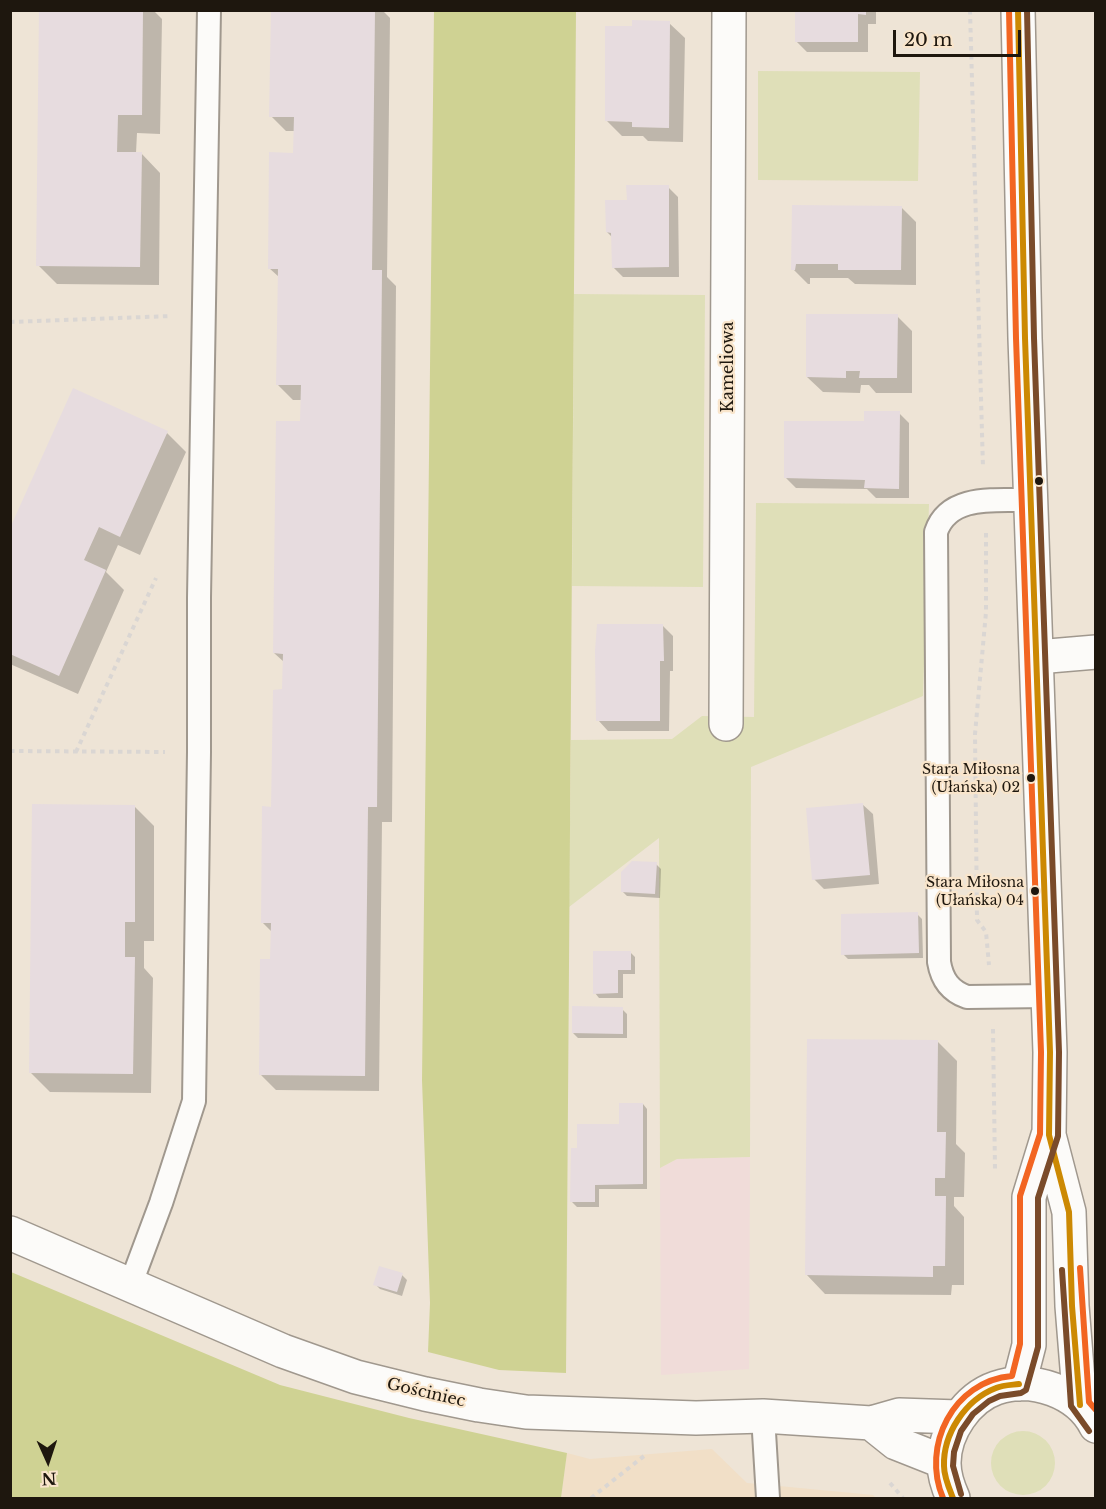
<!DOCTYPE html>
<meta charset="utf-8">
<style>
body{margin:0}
#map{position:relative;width:1106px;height:1509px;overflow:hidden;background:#eee4d6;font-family:"Libre Baskerville",serif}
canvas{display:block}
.frame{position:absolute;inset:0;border:12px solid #1e170e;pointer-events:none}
.north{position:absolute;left:18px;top:1431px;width:60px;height:60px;-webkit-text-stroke:4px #f9e5cb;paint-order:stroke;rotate:177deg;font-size:16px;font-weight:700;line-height:24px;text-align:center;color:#1e170e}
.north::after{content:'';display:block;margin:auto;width:21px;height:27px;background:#1e170e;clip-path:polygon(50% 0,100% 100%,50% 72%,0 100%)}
.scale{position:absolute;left:893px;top:30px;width:128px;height:27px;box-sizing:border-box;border:3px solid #1e170e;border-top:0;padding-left:8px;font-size:18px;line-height:21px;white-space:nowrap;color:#1e170e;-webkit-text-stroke:4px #f9e5cb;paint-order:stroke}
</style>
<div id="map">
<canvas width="1106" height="1509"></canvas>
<div class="frame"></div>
<div class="north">N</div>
<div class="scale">20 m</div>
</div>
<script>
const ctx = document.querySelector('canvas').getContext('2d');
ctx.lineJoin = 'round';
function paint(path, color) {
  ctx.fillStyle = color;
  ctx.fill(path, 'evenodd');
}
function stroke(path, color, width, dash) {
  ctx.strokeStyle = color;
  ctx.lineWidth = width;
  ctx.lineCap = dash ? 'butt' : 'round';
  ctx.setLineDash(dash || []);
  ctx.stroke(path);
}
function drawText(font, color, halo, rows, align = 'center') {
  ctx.font = font + ' "Libre Baskerville",serif';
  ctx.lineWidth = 4.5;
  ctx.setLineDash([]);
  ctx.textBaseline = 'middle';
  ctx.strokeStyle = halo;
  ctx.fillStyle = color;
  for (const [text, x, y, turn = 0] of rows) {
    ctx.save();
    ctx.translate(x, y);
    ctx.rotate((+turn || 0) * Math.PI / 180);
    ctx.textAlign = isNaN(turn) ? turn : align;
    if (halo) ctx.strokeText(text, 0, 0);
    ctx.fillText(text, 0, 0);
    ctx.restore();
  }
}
paint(new Path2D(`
 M712,1449l35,34 126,12 3,3h-315l6,-45 23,6z`), '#f1dfc7');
paint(new Path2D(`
 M750,1157l-1,212 -88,6 -1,-207 17,-9z`), '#f0dcd9');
paint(new Path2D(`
 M758,71l162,1 -2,109 -160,-1z
 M574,294l131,1 -2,292 -131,-1z
 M756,503l173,1 -6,192 -172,71 -1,390 -73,2 -17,9 -1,-330 -90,69 2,-167 101,-1 30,-23 52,1z
 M991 1463a32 32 0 1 1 64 0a32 32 0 1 1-64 0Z`), '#dfdfb8');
paint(new Path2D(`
 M434,11h142l-10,1362 -67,-3 -71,-18 2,-49 -8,-223z
 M11,1272l269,113 129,33 158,35 -6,45h-550z`), '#cfd293');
paint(new Path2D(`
 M40,10h113l9,9 -2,115 -23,-1 -1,20h5l19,20 -1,112 -102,-1 -19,-19z
 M272,10h110l8,8 -3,259 9,9 -4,536h-10l-3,269 -103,-1 -15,-15 10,-114 1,-29 -10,-10 22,-232v-28l-10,-9 28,-230v-23h-9l-15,-15 1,-108 -10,-9 26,-113v-24h-9l-15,-15z
 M797,10h79v14h-8v28h-61l-11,-11z
 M669,23l16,15 -2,104 -35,-1 -5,-5h-21l-15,-15 26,-93z
 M668,187l10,10 1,80h-56l-10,-10v-29l-6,-6 21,-30z
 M794,206l107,1 15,15v63l-61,-1 -7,-6h-38v6h-2l-15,-15z
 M897,316l15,15v62h-36l-7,-8h-8l-1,8 -37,-1 -16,-15z
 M899,413l10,10v75h-33l-9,-9 -71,-1 -10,-10z
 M167,433l19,19 -46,103 -22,-10 -12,27 18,18 -46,104 -68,-30v-133z
 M663,626l10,10v35h-3l-1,60h-61l-10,-11z
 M862,804l11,10 6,70 -55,5 -10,-10z
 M135,807l19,19v115h-10v27l9,10 -2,115 -101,-1 -19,-19z
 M656,864l5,5 -1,29 -33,-2 -5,-5z
 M917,914l5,5 1,39 -75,1 -5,-5z
 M630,952l5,5v17h-12v24h-24l-4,-5z
 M622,1009l5,5v24h-49l-5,-5z
 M938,1042l19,19 -1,83 9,9 -1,44h-10v9l10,11v68h-12l-1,10 -126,-1 -19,-20z
 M643,1104l4,5v80h-48v18h-22l-5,-5 6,-52 42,-25z
 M402,1275l5,5 -5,16 -22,-7 -5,-5z`), '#0003');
paint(new Path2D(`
 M39,10h104l-1,105h-24l-1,37h25l-2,115 -104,-1z
 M271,10h104l-3,260h10l-5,537h-9l-3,269 -106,-1 1,-116h10l1,-36h-10l1,-117 9,1 2,-117 9,-1 1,-35 -10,-1 3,-232h24l1,-36h-25l2,-116h-10l1,-117 24,1 1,-36h-25z
 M795,10h71v5l-8,-1v28h-63z
 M632,20l38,1 -1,107 -37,-1v-5l-27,-1v-95h27z
 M626,185h43v82l-57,1 -1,-35 -5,-1 -1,-32h22z
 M792,205l110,1 -1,64h-63v-6h-42l-1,6h-4z
 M806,314h92l-1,64h-38l1,-7h-14v7l-40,-1z
 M73,388l95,43 -48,106 -21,-10 -15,33 22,10 -47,106 -49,-22v-126z
 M864,411h36l-1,78 -35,-1 1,-8 -81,-2v-57h80z
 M597,624h66l1,37h-4v60h-64l-1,-70z
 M863,803l7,72 -58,5 -6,-72z
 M32,804l103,1v117h-10v35h10l-2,117 -104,-1z
 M632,861l25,1 -2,32 -34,-2v-20z
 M918,912l1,41 -78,2v-41z
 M593,951h38v19h-13v23l-25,1z
 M572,1006l51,1v27l-51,-1z
 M807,1039l131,1 -1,92h9l-1,46h-10v18h11l-1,70h-12v11l-128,-2z
 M619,1103h24v81l-48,1v17h-25l1,-54h6v-24h42z
 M379,1266l24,7 -6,19 -24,-7z`), '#e7dcdf');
const service = new Path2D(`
 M1031,500c-33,1 -82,-7 -95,32l3,430c3,18 11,29 28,35l81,-1
 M130,1286l31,-83 33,-102 5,-349v-155l10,-587
 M763,1416l5,82`);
const minor = new Path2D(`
 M1037,657l59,-5
 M726,724l3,-714`);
const tertiary = new Path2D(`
 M1018,10l7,328 25,714 -1,83 20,77 3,94 8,99
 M10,1233l273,118 73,26 69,17 54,11 47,7 170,6 67,-2 108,7 28,-8 59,2
 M1019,1384l10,-39v-148l19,-62
 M871,1423l25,20 48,19
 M953,1498c-5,-11 -9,-22 -9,-35 0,-31 23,-65 52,-75 36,-13 83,4 100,38`);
stroke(service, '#a0988e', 26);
stroke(minor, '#a0988e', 36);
stroke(tertiary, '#a0988e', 36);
stroke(new Path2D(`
 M970,10l13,458
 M10,322l161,-6
 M986,533v79l-11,122 2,186 9,12 3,33
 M10,751l155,1
 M76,752l80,-174
 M993,1029l2,140
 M890,1483l13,15
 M591,1498l53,-42`), '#dad6d3', 4, [4.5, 4.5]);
stroke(service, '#fcfbf9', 22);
stroke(minor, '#fcfbf9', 33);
stroke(tertiary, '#fcfbf9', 33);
stroke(new Path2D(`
 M1018,10l7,328 25,714 -1,83 20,77 3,94 8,99
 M953,1498c-4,-10 -9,-21 -9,-32 -1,-32 21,-66 52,-78 7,-3 15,-3 23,-4`), '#cc8903', 6);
stroke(new Path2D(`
 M1062,1270l9,136 18,25
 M961,1494l-8,-28 1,-14 7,-21 12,-17 16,-13 11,-5 21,-3 5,-3 12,-43v-149l20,-62 1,-84 -25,-714 -7,-328`), '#7a4b2a', 6);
stroke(new Path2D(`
 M1080,1268l9,134 7,8
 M943,1498c-22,-52 10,-117 69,-122l8,-32v-148l20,-62 1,-82 -25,-714 -7,-328`), '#f26522', 6);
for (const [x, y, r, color] of [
 [1039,481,5,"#1e170e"],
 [1031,778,5,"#1e170e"],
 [1035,891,5,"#1e170e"]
]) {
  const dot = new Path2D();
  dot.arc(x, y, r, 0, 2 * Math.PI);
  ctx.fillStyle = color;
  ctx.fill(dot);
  stroke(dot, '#f9e5cb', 2);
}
drawText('14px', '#1e170e', '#f9e5cb', [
 ["Stara Miłosna",1020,770],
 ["(Ułańska) 02",1020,788],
 ["Stara Miłosna",1024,883],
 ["(Ułańska) 04",1024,901]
], 'right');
drawText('16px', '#1e170e', '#f9e5cb', [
 ["Kameliowa",728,367,-90],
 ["Gościniec",426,1393,13]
]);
</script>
